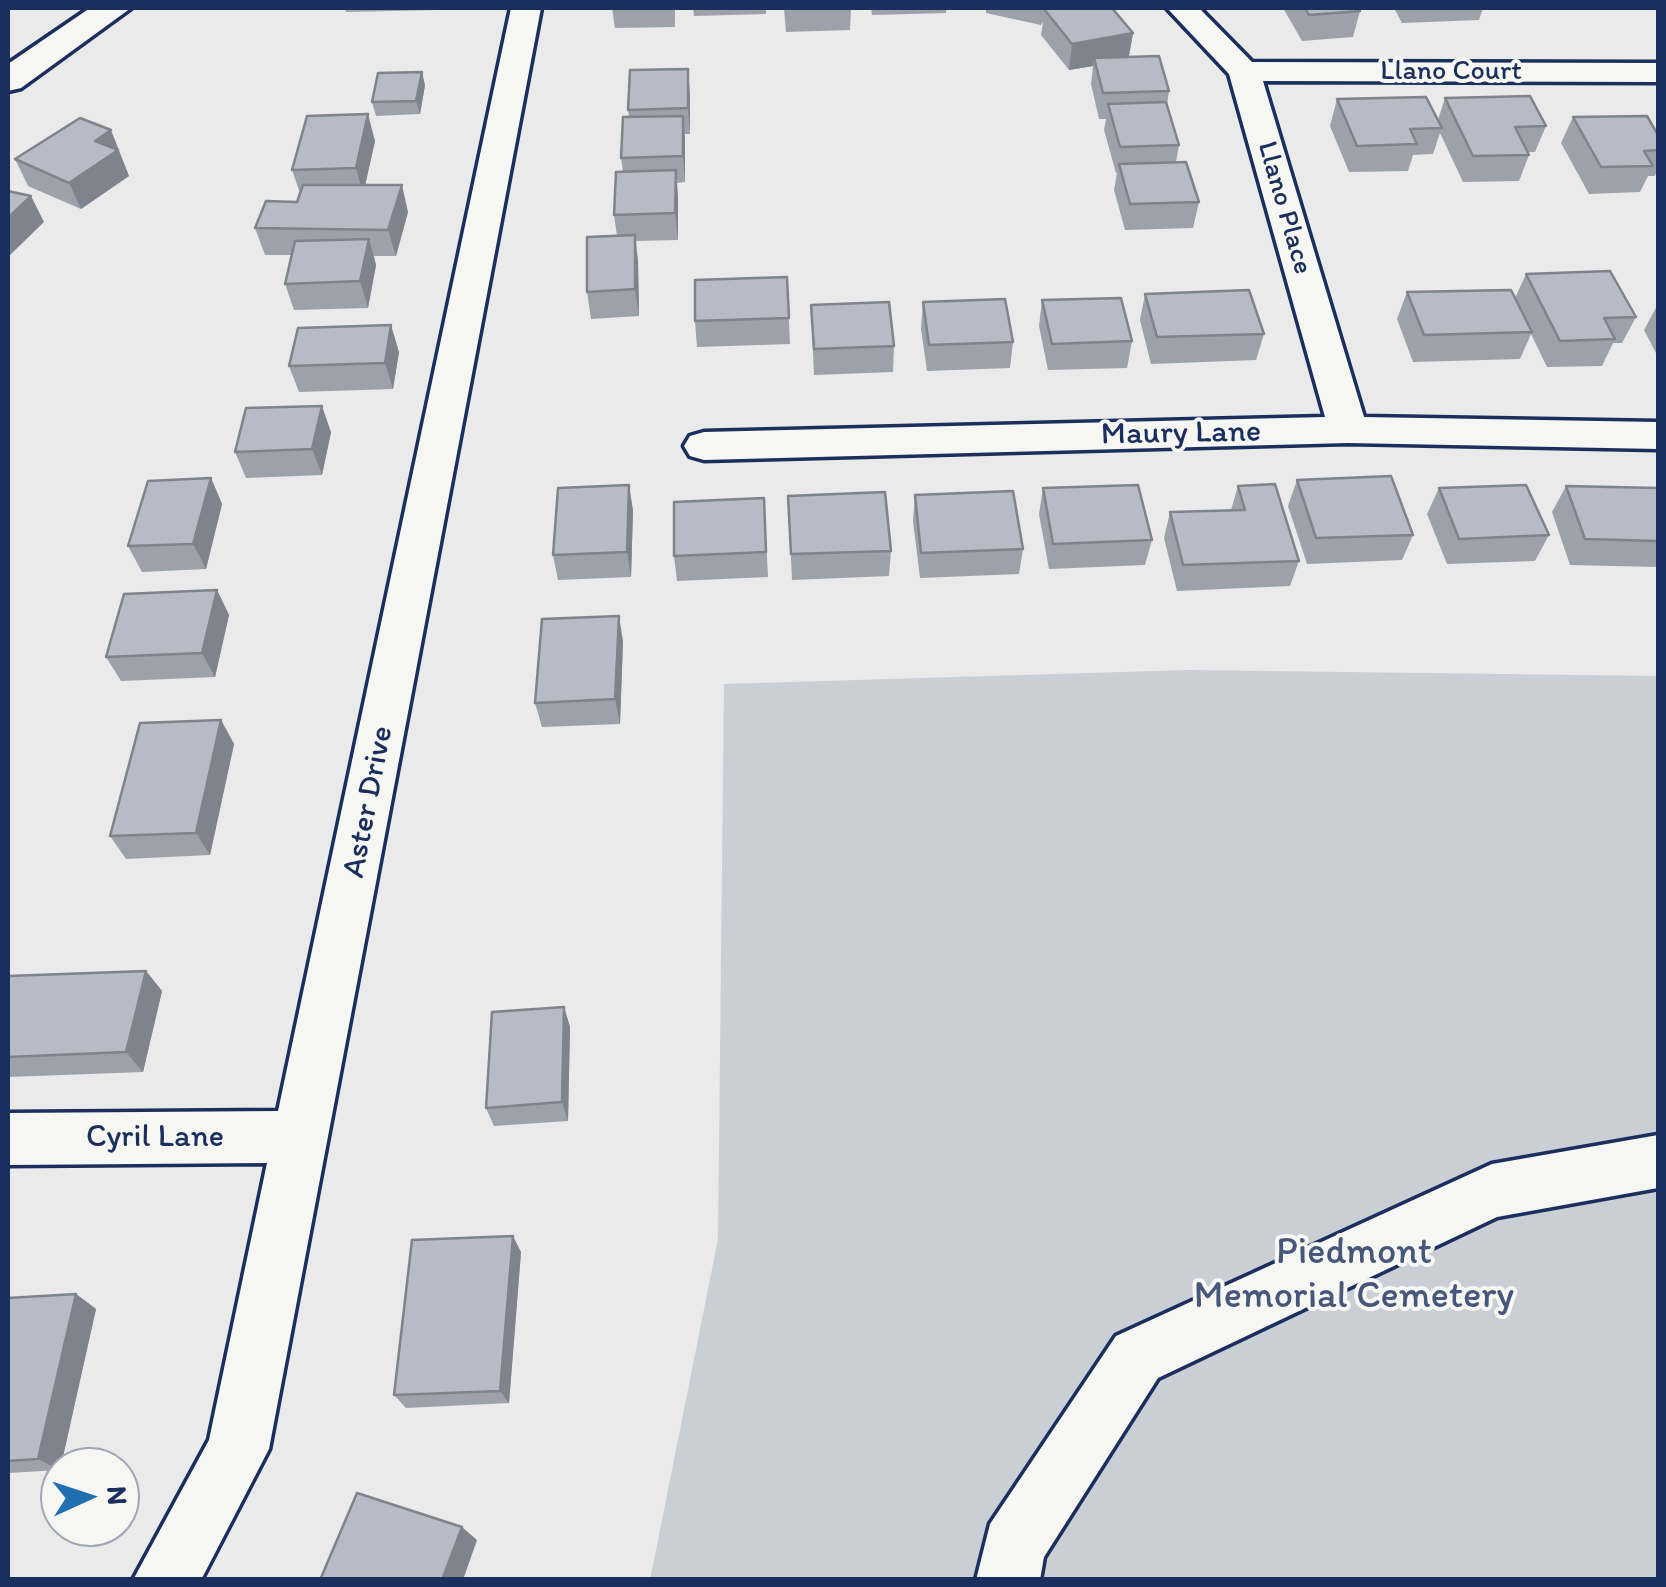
<!DOCTYPE html>
<style>
body{margin:0}
#map{position:relative;width:1666px;height:1587px;overflow:hidden;background:#e9eae9;font-family:Itim,sans-serif}
canvas{display:block}
.frame{position:absolute;inset:0;border:10px solid #1b2f5e;pointer-events:none}
.north{position:absolute;left:40px;top:1447px;width:100px;height:100px;box-sizing:border-box;background:#f6f6f2;border:2px solid #9ea6b7;border-radius:50%;rotate:87deg;font-size:28px;font-weight:700;line-height:40px;text-align:center;color:#1b2f5e}
.north::after{content:'';display:block;margin:auto;width:35px;height:45px;background:#1f6fb2;clip-path:polygon(50% 0,100% 100%,50% 72%,0 100%)}
</style>
<div id="map">
<canvas width="1666" height="1587"></canvas>
<div class="frame"></div>
<div class="north">N</div>
</div>
<script>
const ctx = document.querySelector('canvas').getContext('2d');
ctx.lineJoin = 'round';
function paint(path, color) {
  ctx.fillStyle = color;
  ctx.fill(path, 'evenodd');
}
function stroke(path, color, width, dash) {
  ctx.strokeStyle = color;
  ctx.lineWidth = width;
  ctx.lineCap = dash ? 'butt' : 'round';
  ctx.setLineDash(dash || []);
  ctx.stroke(path);
}
function drawText(font, color, halo, rows, align = 'center') {
  ctx.font = font + ' Itim,sans-serif';
  ctx.lineWidth = 8;
  ctx.setLineDash([]);
  ctx.textBaseline = 'middle';
  ctx.strokeStyle = halo;
  ctx.fillStyle = color;
  for (const [text, x, y, turn = 0] of rows) {
    ctx.save();
    ctx.translate(x, y);
    ctx.rotate((+turn || 0) * Math.PI / 180);
    ctx.textAlign = isNaN(turn) ? turn : align;
    if (halo) ctx.strokeText(text, 0, 0);
    ctx.fillText(text, 0, 0);
    ctx.restore();
  }
}
paint(new Path2D(`
 M1188,670l470,6v903l-1008,1 68,-341 6,-555z`), '#caced5');
const street = new Path2D(`
 M511,8h30l-272,1441 -68,131h-68l76,-140 58,-277 -259,2v-52l270,-2z
 M1167,8h32l53,54 406,1v19l-395,-1 101,336 294,5v27l-310,-6 -644,17 -14,-4 -6,-10 6,-10 14,-4 621,-15 -96,-343z
 M1658,1135v53l-161,29 -339,161 -114,179 -4,23h-64l14,-56 126,-188 376,-172z`);
const primary = new Path2D(`
 M90,8h41l-110,80 -13,3v-27z`);
stroke(street, '#1b2f5e', 7);
stroke(primary, '#1b2f5e', 7);
paint(street, '#f6f6f2');
paint(primary, '#f6f6f2');
paint(new Path2D(`
 M345,8h96l-1,2 -94,2z
 M612,8h63v19l-60,1z
 M693,8h73v6l-72,2z
 M784,8h67l-1,22 -64,2z
 M871,8h75v5l-74,2z
 M986,8h126l21,25 -4,24 40,34 -2,14 12,40 -3,17 23,40 -6,26 -68,2 -11,-40 3,-17h-1l-12,-43 2,-11h-7l-8,-35 2,-18 -24,4 -28,-35 2,-13 -2,3 -55,-12z
 M1283,8h75l2,3 -7,26 -51,4z
 M1394,8h89l-4,12 -77,3z
 M425,85l-5,29 -44,2 -4,-14z
 M690,95v39h-5v48l-8,1 1,57 -43,1 3,20 1,55 -48,3 -4,-27 30,-56 -3,-21 9,-43 -2,-14 8,-41 -1,-7z
 M1445,98l101,28 -11,26h-7l1,3 -10,26 -56,1 -23,-49 -7,21 -20,1 -5,16 -59,1 -19,-46 7,-27 101,21z
 M1573,117l85,18v34l-3,7h-7l-8,16 -51,2 -28,-51z
 M375,141l-10,44 43,27 -12,44h-22l2,9 -8,43 -74,2 -9,-26 7,-29h-27l-10,-27 42,-26 3,-9 -8,-23z
 M121,157l8,19 -48,33 -53,-23 -13,-27z
 M1526,274l110,43 -14,26h-9l-11,23 -55,1 -16,-33 -11,25 -107,3 -16,-43 10,-27 108,6z
 M787,277l3,67 -93,3 -2,-26z
 M1145,294l119,40 -8,26 -105,4 -11,-44z
 M1042,300l90,41 -5,27 -79,2 -9,-44z
 M923,302l90,40 -3,26 -83,3 -6,-42z
 M1658,304v53l-14,-27z
 M811,305l83,41 -1,26 -79,3z
 M399,352l-6,37 -94,3 -10,-26z
 M331,432l-9,43 -76,3 -11,-26z
 M211,478l11,26 -16,65 -64,3 -14,-26z
 M1297,480l116,55 -11,25 -95,4 -19,-58z
 M629,485l4,26 -2,66 -73,3 -5,-25z
 M1238,486l61,75 -9,25 -113,5 -13,-53 6,-26 61,-2z
 M1566,486l92,2v79l-88,-2 -18,-53z
 M1043,488l109,52 -7,25 -96,4 -10,-55z
 M1439,488l110,47 -14,26 -88,3 -20,-50z
 M915,495l108,54 -4,25 -99,4 -7,-57z
 M788,496l103,55 -2,25 -97,4z
 M764,498l4,79 -91,4 -3,-25z
 M217,590l12,25 -14,62 -94,4 -15,-24z
 M623,641l-3,83 -78,3 -7,-24z
 M221,720l13,24 -24,111 -84,4 -16,-23z
 M146,971l16,20 -19,81 -135,5v-101z
 M564,1007l6,20 -2,94 -74,5 -8,-18z
 M521,1252l-12,151 -103,5 -12,-13z
 M76,1294l20,15 -36,161 -52,3v-175z`), '#9da1aa');
paint(new Path2D(`
 M1133,33l-5,26 -34,-1 -1,8 -24,4 3,-26z
 M688,69l2,26v39l-2,-26z
 M422,72l3,13 -5,29 -4,-13z
 M368,114l7,27 -12,54 -7,-27z
 M683,116l2,26v40l-2,-26z
 M111,130l18,46 -48,33 -12,-26 26,-42z
 M676,170l2,26v44l-3,-27z
 M402,185l6,27 -12,44 -8,-26z
 M31,196l13,26 -36,35v-39z
 M635,235l3,26 1,55 -4,-27z
 M369,239l7,26 -8,43 -8,-27z
 M391,325l8,27 -6,37 -8,-26z
 M322,406l9,26 -9,43 -10,-26z
 M211,478l11,26 -16,65 -13,-25z
 M629,485l4,26 -2,66 -4,-25z
 M217,590l12,25 -14,62 -13,-24z
 M619,616l4,25 -3,83 -5,-25z
 M221,720l13,24 -24,111 -14,-22z
 M146,971l16,20 -19,81 -17,-20z
 M564,1007l6,20 -2,94 -6,-19z
 M513,1236l8,16 -12,151 -9,-12z
 M76,1294l20,15 -36,161 -22,-11z
 M462,1527l15,13 -14,40h-21z`), '#7f838b');
const building = new Path2D(`
 M1053,8h59l21,25 -61,11 -28,-35z
 M1305,8h53l2,3 -51,4z
 M1159,56l10,35 -66,2 -9,-35z
 M688,69v39l-60,2 2,-40z
 M422,72l-6,29 -44,1 6,-29z
 M1530,96l16,30 -31,1 14,28 -56,1 -28,-58z
 M1426,97l16,31 -32,1 7,15 -60,2 -20,-47z
 M1166,102l13,43 -59,2 -12,-43z
 M368,114l-12,54 -64,2 15,-54z
 M683,116v40l-62,2 2,-41z
 M1647,116l11,19v15l-14,1 9,15 -52,1 -28,-50z
 M80,118l31,12 -16,11 23,9 -49,33 -54,-24z
 M1186,162l13,40 -69,2 -11,-40z
 M676,170l-1,43 -61,2 2,-43z
 M303,185h99l-14,45 -133,-2 11,-27 31,1z
 M8,191l23,5 -23,22z
 M635,235v54l-48,3v-55z
 M369,239l-9,42 -75,3 10,-43z
 M1610,271l26,46 -32,1 11,21 -55,2 -34,-67z
 M787,277l2,41 -94,3v-41z
 M1249,290l15,44 -107,3 -12,-43z
 M1511,290l21,42 -108,3 -17,-43z
 M1121,298l11,43 -80,3 -10,-44z
 M1005,299l8,43 -84,3 -6,-43z
 M889,302l5,44 -80,3 -3,-44z
 M391,325l-6,38 -96,3 9,-38z
 M322,406l-10,43 -77,3 11,-44z
 M1391,476l22,59 -97,3 -19,-58z
 M211,478l-18,66 -65,2 20,-65z
 M1275,484l24,77 -116,4 -13,-53 75,-2 -7,-24z
 M629,485l-2,67 -74,3 5,-67z
 M1138,485l14,55 -99,4 -10,-56z
 M1526,485l23,50 -90,4 -20,-51z
 M1566,486l92,2v53l-73,-2z
 M1013,491l10,58 -102,4 -6,-58z
 M885,492l6,59 -100,3 -3,-58z
 M764,498l2,54 -92,4v-54z
 M217,590l-15,63 -96,4 18,-63z
 M619,616l-4,83 -80,4 7,-84z
 M221,720l-25,113 -86,3 30,-113z
 M146,971l-20,81 -118,5v-81z
 M564,1007l-2,95 -76,6 6,-96z
 M513,1236l-13,155 -106,4 18,-155z
 M76,1294l-38,165 -30,2v-163z
 M357,1493l105,34 -20,53h-122z`);
paint(building, '#b6bbc6');
stroke(building, '#7f838b', 2.5);
drawText('28px', '#1b2f5e', '#f6f6f2', [
 ["Llano Court",1451,72],
 ["Llano Place",1284,208,74]
]);
drawText('32px', '#1b2f5e', '#f6f6f2', [
 ["Maury Lane",1181,434,-1],
 ["Aster Drive",369,802,-79],
 ["Cyril Lane",155,1138]
]);
drawText('38px', '#47577c', '#f6f6f2', [
 ["Piedmont",1354,1253],
 ["Memorial Cemetery",1354,1297]
]);
</script>
